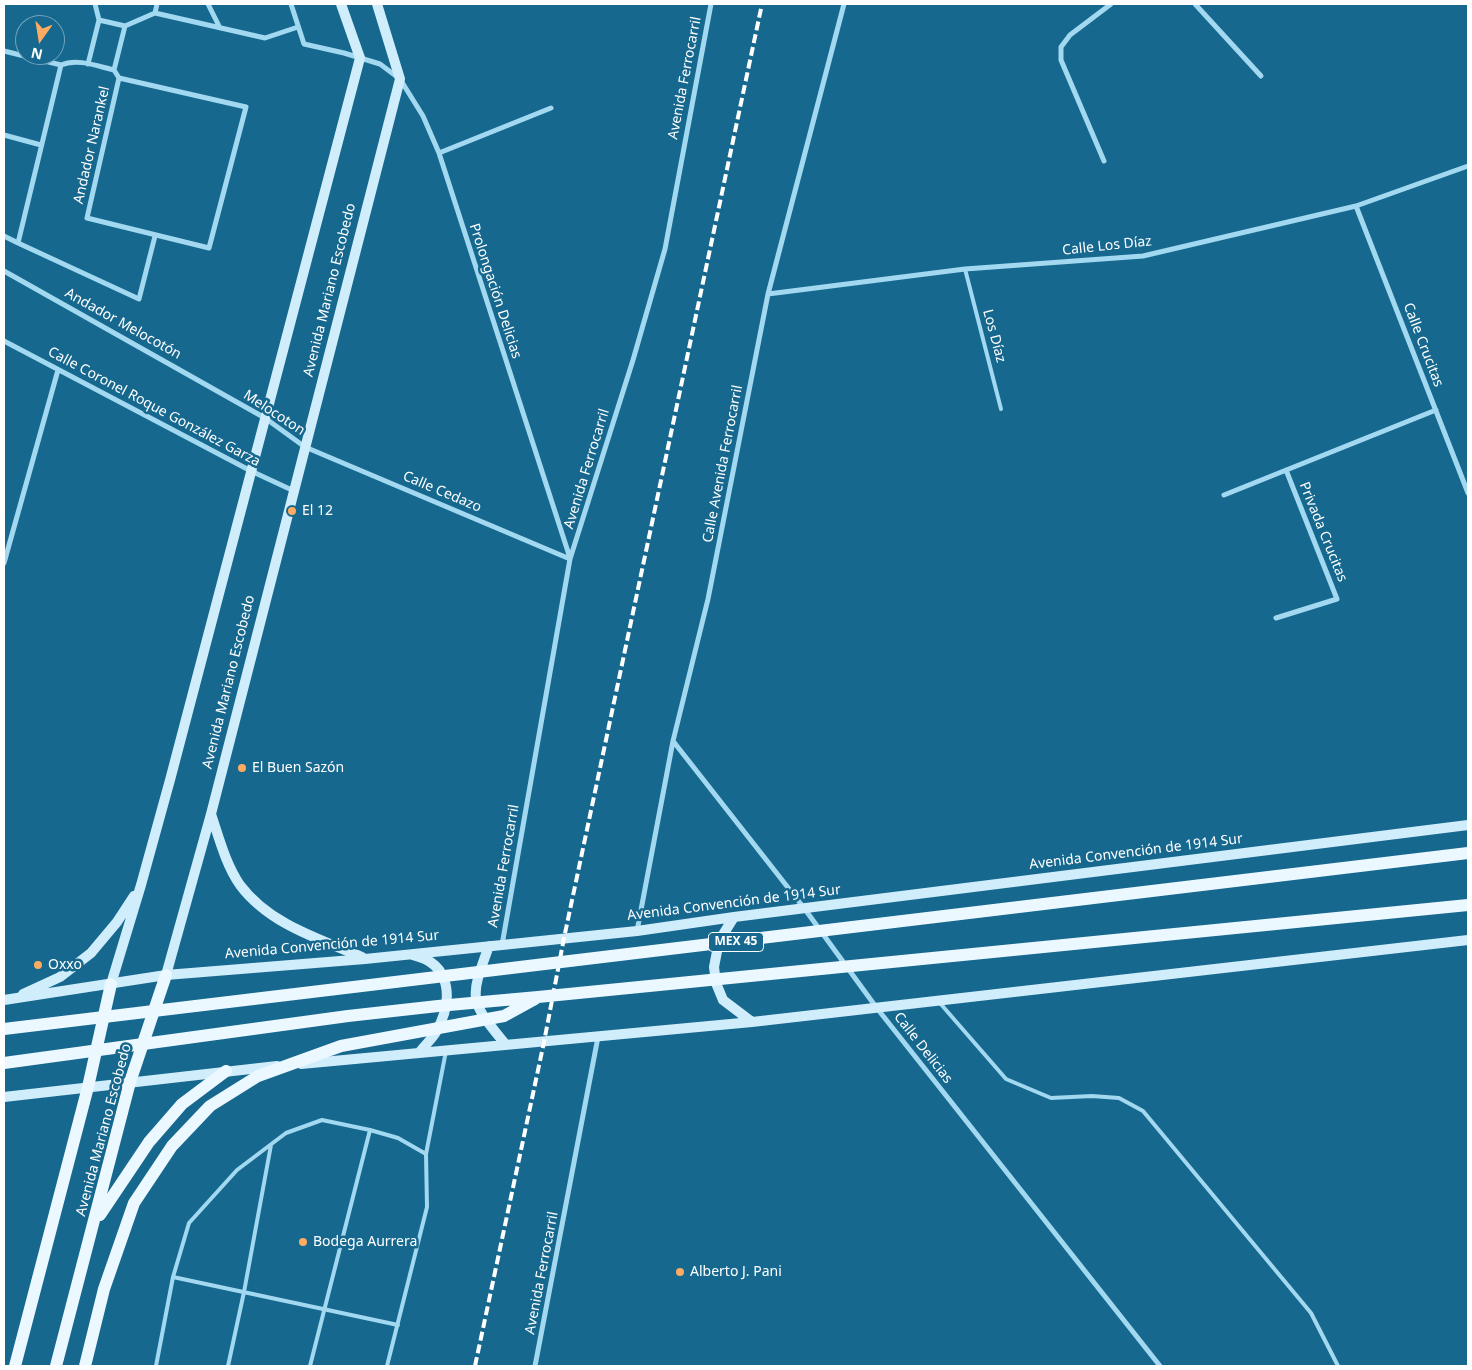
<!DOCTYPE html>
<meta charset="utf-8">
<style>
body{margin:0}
#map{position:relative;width:1472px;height:1370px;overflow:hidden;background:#16688f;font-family:"Noto Sans",sans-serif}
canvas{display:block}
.frame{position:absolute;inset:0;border:5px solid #fff;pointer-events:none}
.north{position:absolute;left:15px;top:15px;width:50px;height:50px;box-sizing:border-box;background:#16688f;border:1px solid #73a4bc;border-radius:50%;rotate:193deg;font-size:14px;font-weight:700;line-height:20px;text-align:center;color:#fff}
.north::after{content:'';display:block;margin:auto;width:18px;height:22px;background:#ffab61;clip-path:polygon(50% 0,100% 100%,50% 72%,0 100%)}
</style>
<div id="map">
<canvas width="1472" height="1370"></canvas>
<div class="frame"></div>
<div class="north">N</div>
</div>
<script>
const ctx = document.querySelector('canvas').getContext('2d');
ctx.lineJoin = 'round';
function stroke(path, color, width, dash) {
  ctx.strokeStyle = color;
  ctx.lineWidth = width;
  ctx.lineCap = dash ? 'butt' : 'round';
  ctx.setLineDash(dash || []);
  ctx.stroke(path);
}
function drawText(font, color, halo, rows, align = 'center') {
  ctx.font = font + ' "Noto Sans",sans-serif';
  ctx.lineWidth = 5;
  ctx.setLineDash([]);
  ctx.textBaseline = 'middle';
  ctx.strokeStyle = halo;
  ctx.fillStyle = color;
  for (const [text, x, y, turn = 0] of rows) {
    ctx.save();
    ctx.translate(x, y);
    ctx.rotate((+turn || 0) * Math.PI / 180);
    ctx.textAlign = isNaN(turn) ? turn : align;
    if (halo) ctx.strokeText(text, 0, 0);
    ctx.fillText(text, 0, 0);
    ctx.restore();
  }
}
stroke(new Path2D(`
 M965,269l36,140
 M939,1002l67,77 45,19 41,-2 27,2 24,13 168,202 27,53
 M173,1277l225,48
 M156,1366l17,-89 16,-54 48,-53 49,-37 36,-13 48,10 28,8 28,16
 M228,1366l16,-74 27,-147
 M310,1366l60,-236
 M387,1366l40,-159 -1,-53 20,-103`), '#a2d8f0', 4);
stroke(new Path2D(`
 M208,4l12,24
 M291,4l13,40 40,9 36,11 20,15 23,37 16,37 131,405
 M1195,4l66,72
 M155,13l2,-9
 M99,20l26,6
 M125,26l30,-13 110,25 33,-11
 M4,51l57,14
 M88,64l11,-44 -4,-16
 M61,65l-43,178 121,56 16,-63
 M61,65c16,-7 36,1 53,5
 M119,78l127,29 -37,141 -122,-30z
 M119,78l-5,-8 11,-44
 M4,135l37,10
 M439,153l112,-45
 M1104,161l-43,-101v-13l9,-12 41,-31
 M1356,206l112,287
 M4,236l14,7
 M4,271l261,147 40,29 265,112
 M768,294l197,-25 178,-13 213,-50 112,-40
 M4,341l247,130 43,20
 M1224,495l212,-85
 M4,563l54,-193
 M1276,618l61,-19 -51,-129
 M673,741l131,167 72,99 284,359
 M637,931l36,-190 35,-142 60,-305 76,-290
 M502,945l68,-386 63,-199 32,-111 46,-245
 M535,1366l63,-329`), '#a2d8f0', 5);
stroke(new Path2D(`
 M211,814c8,24 15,51 29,71 29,39 79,54 122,72
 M734,917l-15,24 -5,26 2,16 7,17 29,22
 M489,946c-20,54 -20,54 17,99
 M413,955c40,9 40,47 23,77 -4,7 -12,14 -17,21
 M166,975l45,-161 189,-735 -23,-75
 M111,984l30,-99 29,-105 190,-722 -19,-54
 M23,994l37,-17 31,-24 26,-31 17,-26
 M4,1000l162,-25 199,-16 137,-14 135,-14 97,-14 734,-92
 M301,1064l451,-42 716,-82
 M4,1097l273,-31`), '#d0edfb', 10);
stroke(new Path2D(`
 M100,1215l49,-73 33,-38 44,-33
 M15,1366l73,-279 23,-103
 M56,1366l74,-284 36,-107`), '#ebf8ff', 12);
stroke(new Path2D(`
 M475,1366l69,-324 20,-104 198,-934`), '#fff', 4, [9, 4]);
stroke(new Path2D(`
 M4,1029l1464,-176
 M4,1063l344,-47 90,-10 100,-9 930,-92
 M85,1366l19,-77 30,-86 38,-57 38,-40 48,-30 83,-30 163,-30 31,-17`), '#ebf8ff', 12);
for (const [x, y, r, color] of [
 [292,511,5,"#ffab61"],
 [242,768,5,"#ffab61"],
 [38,965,5,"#ffab61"],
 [303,1242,5,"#ffab61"],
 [680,1272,5,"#ffab61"]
]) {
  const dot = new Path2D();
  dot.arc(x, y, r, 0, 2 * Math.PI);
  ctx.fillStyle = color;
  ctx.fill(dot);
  stroke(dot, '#16688f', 2);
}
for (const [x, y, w] of [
 [736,942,55]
]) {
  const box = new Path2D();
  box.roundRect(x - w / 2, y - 9.5, w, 19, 4);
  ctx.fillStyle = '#16688f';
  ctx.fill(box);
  stroke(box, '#fff', 1);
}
drawText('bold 12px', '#fff', null, [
 ["MEX 45",736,942]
]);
drawText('14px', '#fff', '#16688f', [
 ["Avenida Ferrocarril",685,78,-79],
 ["Andador Narankel",92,145,-77],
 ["Calle Los Díaz",1107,246,-6],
 ["Avenida Mariano Escobedo",330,290,-76],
 ["Prolongación Delicias",495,291,72],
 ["Andador Melocotón",123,324,29],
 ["Los Díaz",994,336,75],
 ["Calle Crucitas",1423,345,69],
 ["Calle Coronel Roque González Garza",154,407,28],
 ["Melocoton",274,413,33],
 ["Calle Avenida Ferrocarril",723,464,-79],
 ["Avenida Ferrocarril",587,469,-73],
 ["Calle Cedazo",442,492,23],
 ["Privada Crucitas",1323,532,68],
 ["Avenida Mariano Escobedo",229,682,-76],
 ["Avenida Convención de 1914 Sur",1136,852,-7],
 ["Avenida Ferrocarril",504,866,-80],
 ["Avenida Convención de 1914 Sur",734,903,-7],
 ["Avenida Convención de 1914 Sur",332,945,-5],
 ["Calle Delicias",923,1048,52],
 ["Avenida Mariano Escobedo",104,1130,-75],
 ["Avenida Ferrocarril",542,1273,-79]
]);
drawText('14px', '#fff', '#16688f', [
 ["El 12",302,511],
 ["El Buen Sazón",252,768],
 ["Oxxo",48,965],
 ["Bodega Aurrera",313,1242],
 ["Alberto J. Pani",690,1272]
], 'left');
</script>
